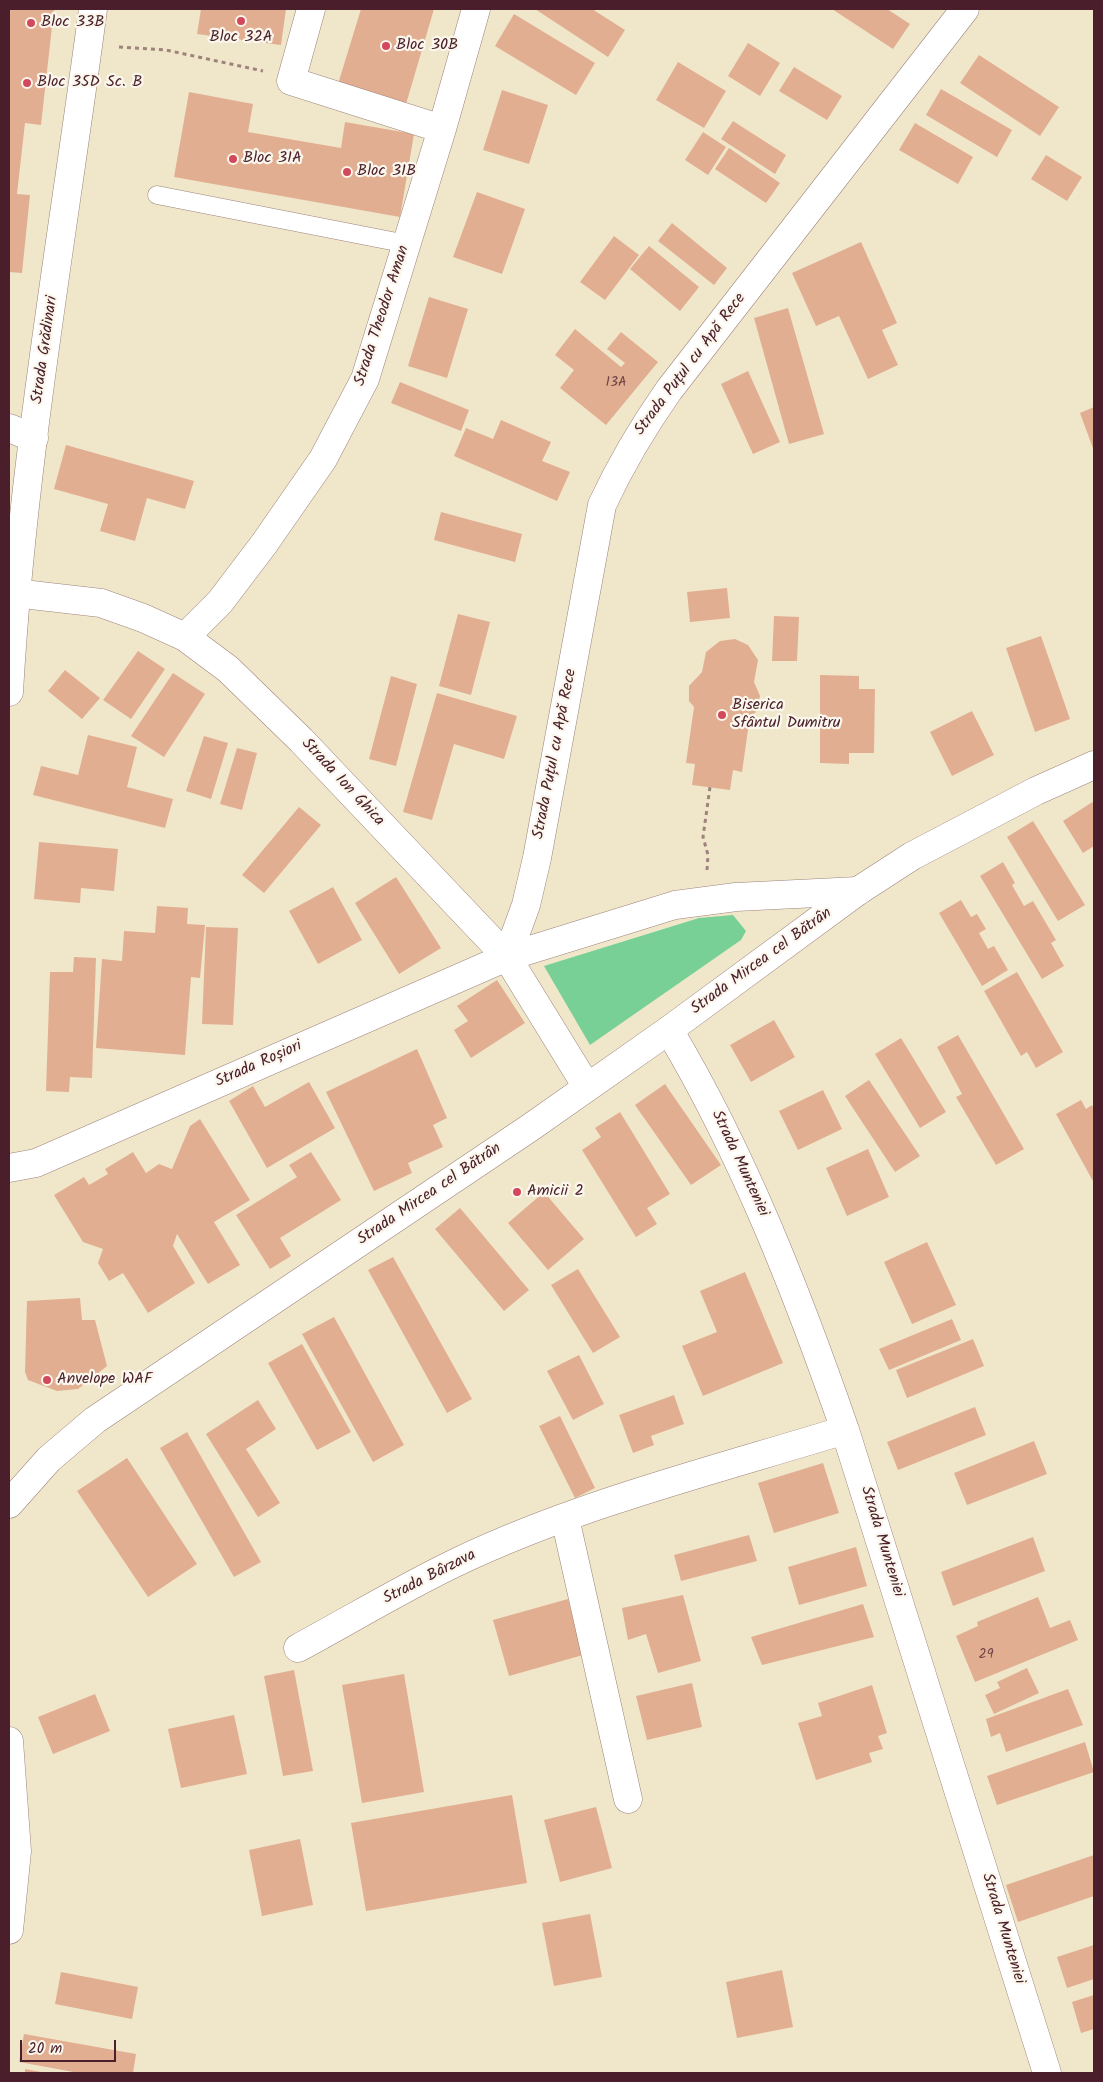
<!DOCTYPE html>
<meta charset="utf-8">
<style>
body{margin:0}
#map{position:relative;width:1103px;height:2082px;overflow:hidden;background:#f0e7cb;font-family:Kalam,sans-serif}
canvas{display:block}
.frame{position:absolute;inset:0;border:10px solid #4a1f2b;pointer-events:none}
.scale{position:absolute;left:20px;top:2040px;width:96px;height:22px;box-sizing:border-box;border:2px solid #4a1f2b;border-top:0;padding-left:6px;font-size:15px;line-height:18px;white-space:nowrap;color:#4a1f2b;-webkit-text-stroke:4px #fbf7ec;paint-order:stroke}
</style>
<div id="map">
<canvas width="1103" height="2082"></canvas>
<div class="frame"></div>
<div class="scale">20 m</div>
</div>
<script>
const ctx = document.querySelector('canvas').getContext('2d');
ctx.lineJoin = 'round';
function paint(path, color) {
  ctx.fillStyle = color;
  ctx.fill(path, 'evenodd');
}
function stroke(path, color, width, dash) {
  ctx.strokeStyle = color;
  ctx.lineWidth = width;
  ctx.lineCap = dash ? 'butt' : 'round';
  ctx.setLineDash(dash || []);
  ctx.stroke(path);
}
function drawText(font, color, halo, rows, align = 'center') {
  ctx.font = font + ' Kalam,sans-serif';
  ctx.lineWidth = 4.5;
  ctx.setLineDash([]);
  ctx.textBaseline = 'middle';
  ctx.strokeStyle = halo;
  ctx.fillStyle = color;
  for (const [text, x, y, turn = 0] of rows) {
    ctx.save();
    ctx.translate(x, y);
    ctx.rotate((+turn || 0) * Math.PI / 180);
    ctx.textAlign = isNaN(turn) ? turn : align;
    if (halo) ctx.strokeText(text, 0, 0);
    ctx.fillText(text, 0, 0);
    ctx.restore();
  }
}
paint(new Path2D(`
 M733,915l13,16 -5,9 -151,105 -46,-79 155,-48z`), '#79d096');
paint(new Path2D(`
 M9,9h45l-13,116 -16,-2 -8,71 13,1 -8,78 -13,-1z
 M201,9h85l-5,36 -84,-11z
 M361,9h73l-28,95 -68,-20z
 M535,9h57l33,21 -17,27z
 M832,9h55l23,15 -17,25z
 M514,14l81,49 -19,32 -81,-49z
 M748,43l32,20 -20,33 -32,-20z
 M979,55l80,52 -19,29 -80,-53z
 M678,62l48,29 -22,37 -48,-28z
 M794,67l48,29 -15,24 -48,-29z
 M941,89l71,41 -15,27 -71,-42z
 M502,90l46,15 -19,59 -46,-14z
 M189,92l64,12 -5,28 93,16 4,-26 69,12 -14,83 -226,-40z
 M733,121l53,34 -11,19 -54,-35z
 M915,123l58,34 -15,27 -59,-34z
 M703,132l23,15 -18,28 -23,-15z
 M729,148l51,35 -14,20 -51,-34z
 M1046,155l36,22 -15,24 -36,-22z
 M477,192l48,17 -23,65 -49,-17z
 M672,223l55,45 -13,17 -56,-44z
 M614,236l25,19 -34,45 -25,-18z
 M861,242l36,81 -15,7 16,35 -30,14 -29,-63 -23,10 -24,-53z
 M649,246l50,41 -19,24 -50,-42z
 M429,297l39,12 -21,69 -39,-12z
 M788,308l36,126 -35,10 -35,-126z
 M575,329l46,38 4,-4 -18,-14 14,-17 37,30 -52,63 -46,-37 14,-18 -19,-15z
 M748,371l32,71 -27,12 -32,-70z
 M400,382l69,28 -8,21 -70,-28z
 M1094,407v44l-14,-38z
 M501,420l50,22 -9,19 28,11 -13,29 -103,-45 12,-28 27,11z
 M66,445l128,36 -9,28 -38,-11 -12,43 -35,-10 8,-27 -54,-15z
 M441,512l81,22 -7,28 -81,-22z
 M727,588l3,30 -40,4 -3,-30z
 M458,614l32,8 -19,73 -32,-9z
 M774,616l25,1 -2,44h-25z
 M1041,636l29,83 -35,13 -29,-84z
 M735,639l13,6 10,15 -4,22 6,14 -4,16 -6,4 -8,56 -9,-2 -3,20 -38,-5 3,-21 -9,-1 8,-56 -5,-6v-15l13,-14 4,-20 14,-11z
 M138,651l27,18 -34,50 -28,-19z
 M65,670l35,28 -18,21 -34,-28z
 M173,673l32,21 -41,63 -33,-21z
 M820,675l39,1v13h16l-1,64h-25v11l-29,-1z
 M391,676l26,8 -21,82 -27,-7z
 M437,693l80,23 -13,43 -50,-15 -22,76 -29,-8z
 M972,711l22,44 -42,21 -22,-44z
 M88,735l49,12 -10,40 46,12 -8,29 -132,-33 8,-29 37,9z
 M204,736l24,7 -17,56 -25,-8z
 M237,748l20,5 -15,57 -22,-6z
 M1094,801v45l-11,7 -20,-32z
 M299,807l22,18 -57,68 -22,-18z
 M1033,821l52,84 -27,16 -51,-84z
 M39,842l79,7 -4,42 -33,-3 -1,15 -46,-4z
 M1003,862l12,21 -3,2 12,21 9,-5 23,39 -5,3 13,23 -22,13 -62,-103z
 M396,877l45,71 -42,26 -44,-71z
 M333,887l29,53 -44,24 -29,-53z
 M961,900l10,17 6,-3 9,15 -7,4 9,16 6,-3 14,24 -26,16 -43,-73z
 M157,906l31,2 -1,16 18,1 -5,53 -9,-1 -6,78 -89,-7 6,-89 20,2 2,-30 31,2z
 M206,927l32,1 -5,97 -31,-1z
 M74,957l22,1 -4,120 -22,-1 -1,15 -23,-1 4,-119h23z
 M1017,972l46,80 -27,16 -9,-16 -6,4 -37,-65z
 M497,980l28,43 -54,35 -17,-28 14,-9 -11,-15z
 M774,1020l21,37 -44,25 -21,-37z
 M958,1035l66,114 -28,16 -40,-68 6,-3 -25,-47z
 M901,1038l45,74 -26,16 -45,-74z
 M417,1049l30,69 -14,7 10,22 -35,16 4,10 -38,18 -48,-99z
 M869,1080l51,76 -25,16 -50,-76z
 M309,1082l26,46 -68,40 -38,-67 24,-15 12,21z
 M665,1084l56,81 -30,20 -56,-80z
 M823,1090l19,39 -44,21 -19,-39z
 M1081,1100l5,9 6,-4 2,4v74l-38,-69z
 M620,1112l50,82 -23,14 10,16 -21,13 -54,-87 19,-13 -6,-9z
 M200,1119l50,81 -36,22 26,43 -32,19 -31,-50 -4,12 22,37 -47,30 -25,-40 -14,8 -11,-18 5,-14 -20,-7 -29,-47 30,-18 5,8 19,-11 -3,-5 28,-17 13,21 13,-9 13,5 18,-43z
 M868,1149l21,48 -42,19 -21,-48z
 M311,1152l30,48 -61,38 11,18 -21,13 -34,-54 61,-38 -8,-12z
 M544,1192l40,47 -36,31 -40,-47z
 M460,1208l69,82 -25,21 -69,-82z
 M927,1242l29,63 -44,19 -28,-62z
 M393,1257l79,142 -25,14 -79,-143z
 M578,1269l42,68 -27,16 -42,-68z
 M745,1272l38,91 -80,33 -21,-50 35,-14 -17,-41z
 M80,1298l2,22h13l12,46 -29,23 -21,2 -29,-11 -3,-8 2,-71z
 M334,1317l70,128 -31,17 -71,-128z
 M952,1319l9,21 -72,30 -10,-21z
 M973,1339l11,27 -77,32 -11,-28z
 M302,1344l49,88 -34,18 -49,-87z
 M579,1355l25,49 -31,16 -26,-49z
 M674,1395l10,29 -33,12 3,9 -21,8 -14,-38z
 M258,1400l18,29 -30,20 34,54 -22,14 -52,-83z
 M975,1407l11,28 -88,35 -11,-28z
 M560,1416l35,72 -20,10 -36,-72z
 M187,1432l74,130 -27,15 -74,-129z
 M1034,1441l13,33 -80,31 -13,-32z
 M127,1458l70,106 -49,33 -71,-106z
 M823,1463l16,50 -65,20 -16,-50z
 M749,1535l8,26 -76,20 -7,-26z
 M1033,1537l12,34 -92,35 -12,-34z
 M856,1547l11,39 -68,19 -11,-38z
 M683,1595l18,66 -43,12 -12,-39 -18,6 -6,-32z
 M1038,1597l12,31 20,-8 8,20 -103,42 -19,-46 22,-10 -1,-4z
 M568,1599l15,56 -74,21 -16,-56z
 M863,1604l11,33 -112,28 -11,-28z
 M1027,1668l12,25 -45,21 -9,-19 15,-7 -3,-6z
 M294,1670l19,101 -30,5 -19,-100z
 M404,1674l20,118 -62,11 -20,-118z
 M692,1683l10,44 -55,13 -11,-44z
 M872,1685l15,48 -9,3 5,13 -14,4 3,9 -56,18 -18,-57 24,-7 -4,-13z
 M1068,1689l15,36 -77,27 -6,-19 -9,4 -5,-18z
 M95,1694l15,37 -57,23 -15,-37z
 M234,1715l13,59 -66,14 -13,-59z
 M1085,1742l9,30 -97,33 -10,-29z
 M512,1795l15,88 -161,28 -15,-88z
 M596,1807l16,61 -52,14 -16,-62z
 M300,1839l13,66 -51,11 -13,-66z
 M1094,1855v41l-76,26 -12,-37z
 M590,1914l12,63 -48,9 -12,-63z
 M1094,1945v34l-27,9 -10,-31z
 M782,1970l11,57 -56,11 -11,-56z
 M61,1972l77,15 -6,32 -77,-15z
 M1094,1995v34l-13,4 -9,-31z
 M24,2034l112,20 -3,19h-54l-60,-11z
 M25,2069l16,3v1h-16z`), '#e2ae91');
const service = new Path2D(`
 M157,195l250,49`);
const minor = new Path2D(`
 M311,9l-20,72 151,48
 M9,428l25,10
 M14,593l87,10 42,15 42,19 43,32 73,71 206,217 80,130
 M185,637l35,-35 44,-58 59,-85 42,-80 77,-250 34,-120
 M507,957l19,-52 11,-47 65,-353c19,-41 41,-78 67,-115l296,-381
 M669,1030c75,126 128,262 176,400l202,643
 M9,1168l27,-5 471,-206 168,-52 61,-8 122,-6
 M565,1518l63,281
 M298,1648c52,-28 103,-59 157,-85 123,-59 260,-93 390,-133`);
const tertiary = new Path2D(`
 M9,692c13,-229 54,-456 84,-683
 M9,1504l40,-45 46,-39 436,-293 138,-97 189,-139 54,-35 124,-65 58,-26
 M9,1741l8,110 -8,79`);
stroke(service, '#9d837b', 19);
stroke(minor, '#9d837b', 29);
stroke(tertiary, '#9d837b', 29);
stroke(new Path2D(`
 M119,47l47,3 97,21
 M707,870l1,-15 -5,-18 7,-50`), '#9d837b', 3, [4, 4]);
stroke(service, '#fff', 18);
stroke(minor, '#fff', 28);
stroke(tertiary, '#fff', 28);
for (const [x, y, r, color] of [
 [241,21,5,"#d1495b"],
 [31,23,5,"#d1495b"],
 [386,46,5,"#d1495b"],
 [27,83,5,"#d1495b"],
 [233,159,5,"#d1495b"],
 [347,172,5,"#d1495b"],
 [722,715,5,"#d1495b"],
 [517,1192,5,"#d1495b"],
 [47,1380,5,"#d1495b"]
]) {
  const dot = new Path2D();
  dot.arc(x, y, r, 0, 2 * Math.PI);
  ctx.fillStyle = color;
  ctx.fill(dot);
  stroke(dot, '#fbf7ec', 2);
}
drawText('14px', '#704344', null, [
 ["13A",616,384],
 ["29",986,1656]
]);
drawText('16px', '#4a1f2b', '#fbf7ec', [
 ["Bloc 33B",41,23],
 ["Bloc 32A",241,38,"center"],
 ["Bloc 30B",396,46],
 ["Bloc 35D Sc. B",37,83],
 ["Bloc 31A",243,159],
 ["Bloc 31B",357,172],
 ["Biserica",732,706],
 ["Sfântul Dumitru",732,724],
 ["Amicii 2",527,1192],
 ["Anvelope WAF",57,1380]
], 'left');
drawText('16px', '#4a1f2b', '#fbf7ec', [
 ["Strada Theodor Aman",383,316,-72],
 ["Strada Grădinari",46,350,-82],
 ["Strada Puțul cu Apă Rece",691,365,-53],
 ["Strada Puțul cu Apă Rece",556,754,-79],
 ["Strada Ion Ghica",342,783,47],
 ["Strada Mircea cel Bătrân",762,962,-36],
 ["Strada Roșiori",259,1065,-24],
 ["Strada Munteniei",739,1164,65],
 ["Strada Mircea cel Bătrân",430,1195,-34],
 ["Strada Munteniei",881,1542,73],
 ["Strada Bârzava",430,1578,-27],
 ["Strada Munteniei",1002,1929,73]
]);
</script>
